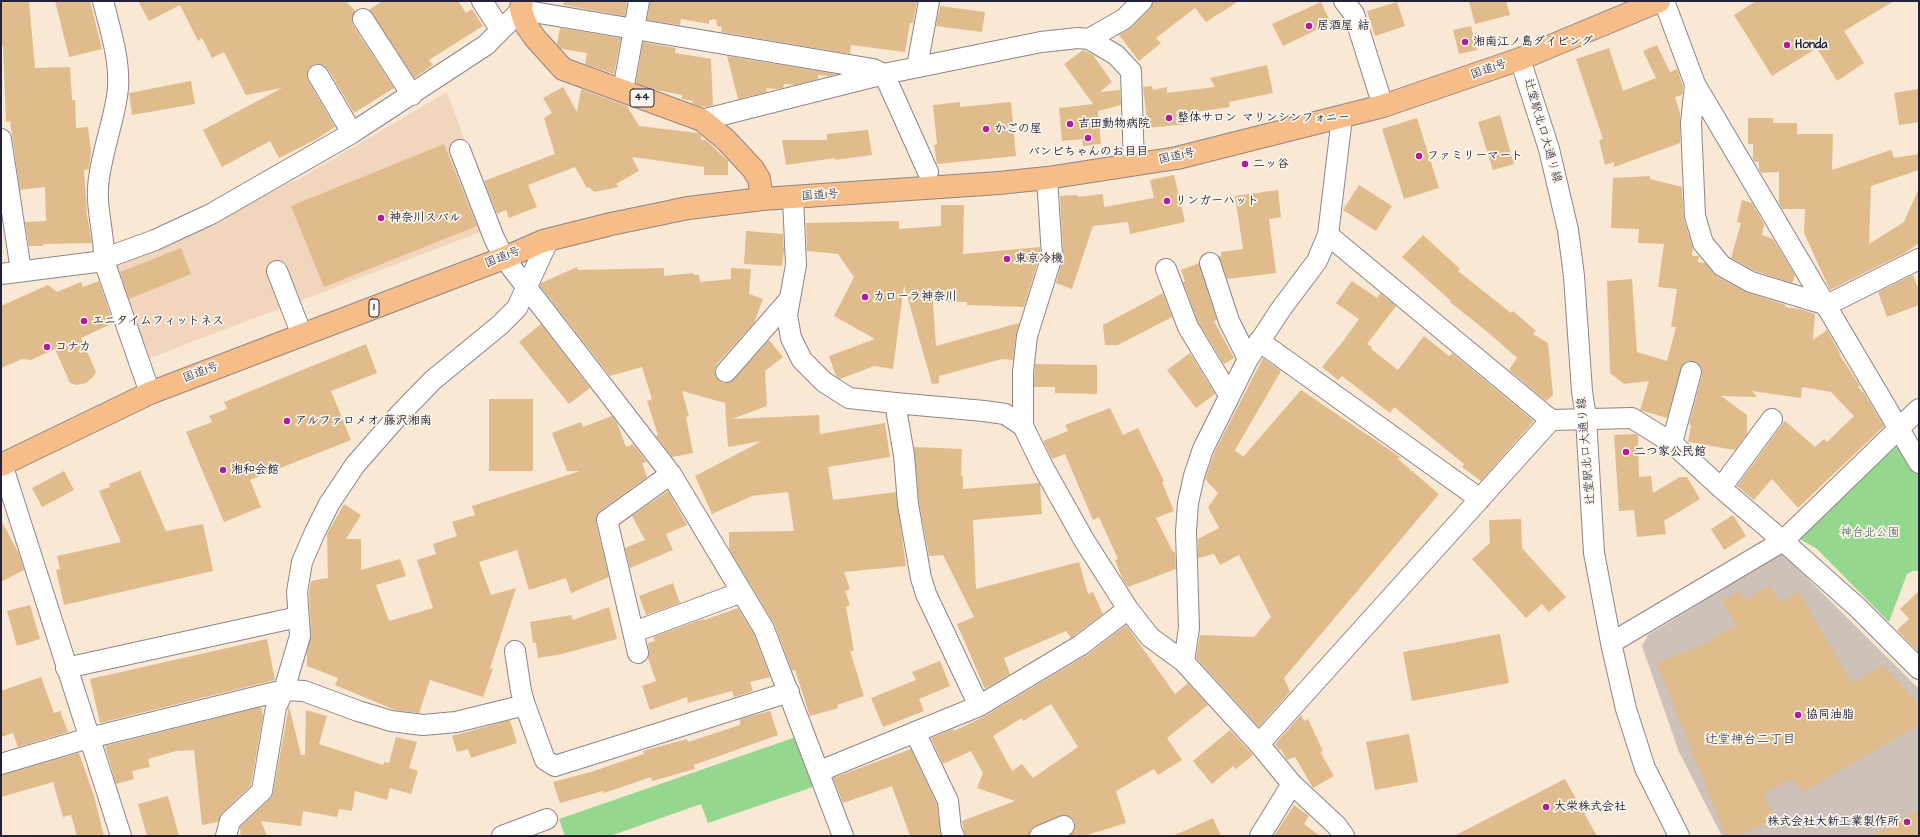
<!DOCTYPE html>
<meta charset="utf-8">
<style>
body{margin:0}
#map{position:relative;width:1920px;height:837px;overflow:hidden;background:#f8e8d4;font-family:"Architects Daughter",sans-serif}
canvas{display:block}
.frame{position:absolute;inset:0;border:2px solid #22223b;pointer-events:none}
</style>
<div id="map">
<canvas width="1920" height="837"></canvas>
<div class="frame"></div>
</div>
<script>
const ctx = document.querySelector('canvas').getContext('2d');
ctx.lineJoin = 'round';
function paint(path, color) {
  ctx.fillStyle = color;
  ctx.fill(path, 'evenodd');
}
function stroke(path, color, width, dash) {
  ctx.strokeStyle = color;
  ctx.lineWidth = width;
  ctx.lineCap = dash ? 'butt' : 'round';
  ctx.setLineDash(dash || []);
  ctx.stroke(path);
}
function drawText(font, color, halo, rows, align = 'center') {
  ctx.font = font + ' "Architects Daughter","Klee One",sans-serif';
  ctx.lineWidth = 3.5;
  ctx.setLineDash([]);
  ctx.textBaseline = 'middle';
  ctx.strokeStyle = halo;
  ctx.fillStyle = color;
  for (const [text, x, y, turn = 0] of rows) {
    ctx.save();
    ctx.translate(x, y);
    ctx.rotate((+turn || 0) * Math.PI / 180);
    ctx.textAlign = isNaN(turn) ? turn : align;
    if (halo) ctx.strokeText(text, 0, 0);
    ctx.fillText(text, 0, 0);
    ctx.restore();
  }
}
paint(new Path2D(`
 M447,92l49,134 -349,133 -32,-95 53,-21 138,-68z`), '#f1d5bd');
paint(new Path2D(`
 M1782,553l137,136v147h-197l-43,-84 -37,-106 6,-11z`), '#cec1ba');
paint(new Path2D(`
 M1893,444l9,1 17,28v98h-6l-6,3 -18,48 -72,-73 -17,-10 -2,-5z
 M796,737l17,50 -105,36 -7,-19 -91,32h-45l-6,-17z`), '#95d78f');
paint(new Path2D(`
 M1,1h28l6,67 35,-1 2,33h3l1,28 12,-1 3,25 -2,17 -5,1 3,45 5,28 -49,1v2h-14l-4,-24 21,-1 -1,-34 -25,3 -10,-69 -4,1 -3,-77 -2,1z
 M55,1h35l12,48 -33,8z
 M138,1h208l9,10 -3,8 1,6 41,63 -40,25 -26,-44 -4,-4 -6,-1 -5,1 -5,5 -1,5 1,5 27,47 -20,13 -36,18 -9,-17 -48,26 -19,-37 79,-42 -36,7 -22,-43 -12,6 -10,-20 -4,3 -18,-36 -31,16z
 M382,1h76l8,12 6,-4 11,17 -54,34 4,5 -19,13 -45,-68z
 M564,1h63l-2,15 -62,-11z
 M650,1h267l-4,22h-3l-5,29 -54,-7 -1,9 -129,-22 1,-5 -5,-1 -1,-7 -7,1v4l-28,-5 -1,6 -33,-5z
 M1153,1h86l-33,21 -11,-14 -39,30 5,5 -22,18 -20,-26 13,-8 18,-18z
 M1469,1h37l4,14 -35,9z
 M1756,1h138l-50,30 20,32 -27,18 -20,-33 -45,28 -38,-61z
 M1321,2l10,21 -48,23 -11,-22z
 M1397,2l8,24 -30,10 -8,-25z
 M940,6l45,6 -3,20 -46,-6z
 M1471,26l6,24 -18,4 -6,-24z
 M560,28l61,10 -7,36 -29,-10 2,-11 -25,-4 -5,-5z
 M643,42l33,6 -1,5 36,6 2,46 -6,2 -8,-1 -7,-3 1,-2 -11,-2v-4l-26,-5 -20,-7z
 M1657,45l13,27 7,-3 6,17 -1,9 -7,2 5,16v30l-66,24v-5l-9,3 -6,-25 4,-1 -27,-80 33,-11 14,43 33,-13 -13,-27z
 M1083,50l10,5 19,27 -12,10 20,-2 1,15 -23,6 3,33 -18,2 -1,-7 -20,2 -3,-33 34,-4 -29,-40z
 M727,56l109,18 -7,2 -11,-1v4l-23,6 -11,-1 -1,4 -7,1 -10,-1 1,4 -29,7z
 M1267,65l6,28 -44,9 1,5 -35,5 1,11 -48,5 -5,-41 9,-1 1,4 14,-3v6l48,-6 -5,-9z
 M191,81l4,23 -63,11 -3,-22z
 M563,87l14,25 4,-23 46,17 12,20 59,7 3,3v4h5l22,21v14h-24v-8l-72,-10 7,14 -23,13 3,3 -25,5 -5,-5 -2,1 -12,-21 -47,18 9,22 -28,11 -3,-8 -9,4 -13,-33 71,-27 -11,-36 8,-5 -9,-15z
 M1919,89v33l-20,3 -5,-32z
 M960,102v5l51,-5 5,54 -79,8 -3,-19 3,-1 -4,-39z
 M1500,115l14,49 -21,6 -15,-48z
 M1417,118l22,70 -35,11 -22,-70z
 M1748,118h25v5h24v11h36l-1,36 59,-20 3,8 25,-4v16l-48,16 -2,58 35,-22 15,-34v55l-14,10 -75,37 -26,-57 1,-24h-23l-3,-6v-31l-18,1 -2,-4v-7h-4l-2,-2v-16h-5z
 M868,130l4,25 -37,5v-2l-49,7 -4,-25h45v-6z
 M444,144l33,82 -153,61 -33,-81z
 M1174,175l11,47 -55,12 -2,-12 -35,4 -21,63 -16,-6 7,-27 -3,-60 18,-1v2l25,-3 1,13 50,-9 -4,-18z
 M1650,176v3l32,8 2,32 9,29 -1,8h7l-1,6 7,1 11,13 30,16 40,13 -1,2 15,2 15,5 -2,26 14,-10 13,23 -1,1 21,32 -2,1 6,6 20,33 -86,82 -26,-29 -18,21 -17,-14 48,-65 30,26 9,-8 3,3 27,-26 -23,-24 -29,-5 -1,11 -49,-7 5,6 -36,-1 26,19v19l-12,16 -47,-8 3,-17 -2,-1 13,-49v-6l-3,-5 -11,-3 -5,3 -16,54 -27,-8 9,-29 -25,3 -14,-11 -3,-92 25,-2 5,73 30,9 9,-34h-5l6,-38 -19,-2 6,-43 -26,-1 1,-14 -28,-1 2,-50z
 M1359,185l33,21 -16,25 -33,-21z
 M1278,190l3,27 -12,2 7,54 -49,6 -8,-23h2v-4l22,-3 -8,-53z
 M1742,200l10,3 12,21 -2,11 11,4 22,36 -3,8 -37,-12 -24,-13 10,-35 -4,-1z
 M941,205h23l-1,49 77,-7v8l-16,52 -57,-2v-3h-34l3,44 83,-23 -3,12 -3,25 -11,-1 -63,17v7l-7,1 -28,-99 -11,84 -19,-3 -34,13 -4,-3 -7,-20 46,-17 -41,-23 20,-39 -16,-23 -31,-3 -1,-28 93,-2v8l42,-3z
 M746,231l37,3 1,16 -2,16 -38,-2z
 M1423,235l37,34 -2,2 53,42 2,-2 23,20 -3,3 15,9 5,52 -7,6 -37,-31 8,-12 -27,-24 -40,-32 1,-1 -49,-44z
 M181,248l10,26 -62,25 -9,-27z
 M1199,263l18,57 -3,1 20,37 -10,6 -26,-42 -15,-40 2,-1 -4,-11z
 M577,267l1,3 86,-2v8l29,-3 1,2h5l1,7 31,-3v-11l20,1 -2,25 14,5 -9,24 -37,41 -2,6v6l8,7h7l39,-43 14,17 -18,14 2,35 -35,13 87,-4 1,19 65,-11 5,34 -62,10 5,33 63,-8 10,74 -62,6 6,17 -5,2 5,14 -4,2 8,44h-4l14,45 -27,9 1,3 -28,8 -15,-46 -3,1 -17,-46 -46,-76v-17l65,-1 -6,-39 -36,4 -40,18 -17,-38 67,-35 -34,6 -3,-44 -43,-12 7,25 -3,1 7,36 -21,4 -16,-21 2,-1 -11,-34 5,-2 -10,-32 -32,9 -70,-90 1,-3z
 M1913,275l6,15v15l-32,12 -9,-25z
 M99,281l14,42 -32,15 15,34 -4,6 -6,5 -9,2 -7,-2 -15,-34 -24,11 -9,-1 -21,9v-62l47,-21 9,7 24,-10 2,5z
 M1352,281l25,17 3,-5 16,13 -29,38 5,3 -1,2 27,21 26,-34 25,20 3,-3 82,68 -53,60 -19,-14 2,-3 -70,-57 -4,6 -48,-37 -4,4 -16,-13 22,-27 15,-21 -23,-16z
 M1163,293l9,24 -54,28h-13l-2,-20z
 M541,324l49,64 -21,16 -50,-62z
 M366,344l11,29 -46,18 20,49 -101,40 11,27 -37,15 -38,-90 26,-10 -3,-6 18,-7 -3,-7z
 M1190,353l25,41 -19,14 -29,-38z
 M1263,358l18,13 -46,79 8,7 58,-67 99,67 -2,2 41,35 -155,184 6,14 -31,35 -63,-69 4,-23 54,2 17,-20 -32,-62 -19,10 -6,-11 -16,4v-19l21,-11 -11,-21 10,-14 -13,-14 9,-26z
 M1035,364l62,1v29l-42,-1v-6h-21z
 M489,399h44v72h-44z
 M1110,408l13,27 15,-7 26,53 -2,1 12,29 -18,7 17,34 2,-1 1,18 -48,18 -5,-7 -8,-20 3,-1 -19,-42 -6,3 -28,-66 -13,5 -9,-18 25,-10 -3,-6z
 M612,416l5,7 9,24 7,-3 14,18 -5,1 5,14 -47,34 -4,5v7l13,54 -38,16 -5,-15 -37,12 -12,-40 -38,12 12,33 25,-7 -26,80 3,1 -10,28 -53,-17 -11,33 -24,-3 -60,-25 3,-7 -31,-12v-14l4,-17 -2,-42 2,-12 17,-3 -1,-44 17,-30 17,11 -15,24h15v31l39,-11 6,17 -30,9 13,36 44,-13 -16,-48 19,-6 -3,-10 24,-8 -5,-14 23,-7 -3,-9 108,-35h-13l-15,-38 29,-11 2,5z
 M1636,434l2,1 1,42 12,-1 2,17 27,-16h7l13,22 -36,22 2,13 -29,3 -3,-27 -15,1 -5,-76z
 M914,447l48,2 -1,27h2v13l76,-6 1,1 2,30 -69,6 3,69 103,-27 9,32 5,-2 10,22 -32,24 -5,-7 -62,27 6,16 -25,15 -28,-65 17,-7 -31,-62 -14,1 -10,-53z
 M64,471l10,19 -32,17 -10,-19z
 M140,471l26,60 37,-7 10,47 -149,34 -8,-35 4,-1 -3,-13 64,-14 -22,-51 11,-4 -1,-3z
 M668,491l19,34 -21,9 7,16 -43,18 -5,-20 20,-8 -13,-24z
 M1733,515l13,21 -22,14 -13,-21z
 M1521,519l1,29 44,49 -17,15 -7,-8 -16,14 -54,-59 18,-16 -1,-23z
 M1,520l18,34 5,16 -23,12z
 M673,583l7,20 -34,12 -7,-19z
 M1769,585l11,17 19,-10 53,91 31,-18 36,40v20l-116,67 -11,-13 -29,15 13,25 -40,17h-10l-69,-173 56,-23 -1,-2 25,-13 -15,-24 17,-10 6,10z
 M1919,591v62l-22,-23 12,-11 -9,-10z
 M30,605l10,34 -23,7 -10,-35z
 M609,607l8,32 -55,15 -24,4 -2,-15h-3l-3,-21 41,-7 2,5z
 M738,608l16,26 16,43 -20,5 3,9 -19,6 -2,-6 -44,12 -1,-6 -37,13 -8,-24 14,-5 -8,-23 1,-7 -1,-8 7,-2 -2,-4 50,-18 1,1z
 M1126,625l49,69 13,-11 20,22 -41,33 15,22 -24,15 -4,-6 -38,22 10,32 -42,13h-15l6,-8v-6l-4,-5 -6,-2 -30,11 -4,3 -2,7h-64l-3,-15 53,-20 -38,-13 6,-15 -12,-22 -28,13 -12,-26 22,-9 1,2 31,-15 102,-61zM1051,704l27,43 -45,31 -11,-14 -10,7 -19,-35 29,-18 1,3z
 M1500,634l9,49 -97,18 -9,-49z
 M267,639l8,41 -175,43 -10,-44z
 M940,661l10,25 -31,13 5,12 -41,16 -12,-29 45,-18 -4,-8z
 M41,677l13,36 6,-2 8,21 -50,15 -5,-14 -12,4v-46z
 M289,706l12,49h4l1,-45 21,6 -8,28 64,21 1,-3 5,1 7,-26 21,5 -8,26 9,3 -7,23 -21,-6 -3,12 -32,-9 -3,20 -13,-2 -2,8 -34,-6 -2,15 -40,-5 6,15h-26l-1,-9 30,-28 3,-6z
 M261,707l2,9 -12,69 -29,28 -4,9 -16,3 -8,-75 -18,1 -28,8 2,8 -18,4 2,8 -18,5 -11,-38z
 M770,711l8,24 -84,30 1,4 -43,12 -1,-4 -47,16 -1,-2 -43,12 -7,-21 38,-10 53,-18 -1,-3 44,-12 1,3 52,-17v-6z
 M1301,715l3,6 4,-2 15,32 -3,1 14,24 -21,12 -18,-31 -8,3 -6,-11 -2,1 -4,-6z
 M510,720l7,23 -46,15 -3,-9 -11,3 -5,-16z
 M1230,730l23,25 -17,14 -3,-3 -21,18 -19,-23z
 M1409,734l9,48 -43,8 -9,-48z
 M911,749l26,55 4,32h-31l-18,-50 -49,17 -10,-25z
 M79,753l15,43 10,40h-27l-6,-21 -8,2 -10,-35 -52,15v-22z
 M1565,779l32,57h-143z
 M168,796l11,40h-32l-9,-32z
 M1294,805l15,11 -5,8 16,12h-46z
 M1919,809v27h-48z
 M1213,818l8,18h-48z`), '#e0bc8d');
const minor = new Path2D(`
 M103,1c7,28 17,58 15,87 -3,33 -18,66 -20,100 -2,22 7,48 6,73l46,132
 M482,1l18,28
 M1344,1l10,13 29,92
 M1664,1l31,83 224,379
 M363,19l49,76
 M1089,39l35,-20 18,-18
 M1520,59l29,90 19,81 6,46 8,115 4,27 8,135 17,90 15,66 19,59 34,68
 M917,67l12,-66
 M318,75l34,58
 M1695,84l-4,39 4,93 8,27 19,23 29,16 76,23 92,-46
 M623,91l16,-90
 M702,120l182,-46 157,-32 37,-4 11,1 27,16 15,16 3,94
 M1,139l20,132
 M460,150l34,88 10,20 167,216 93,155 79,207
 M1047,178l5,78 -25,80 -4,36v54l20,41 41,73 44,69 22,28 34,25 75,82 33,40 45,42 7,10
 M793,198l3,67 -9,50 4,23 11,22 22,22 25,16 46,5 89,8 21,3 18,12
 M1328,235l223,185 81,-2 40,25 49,45 62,53 74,66 62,62
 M1210,263l19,58 19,38
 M1166,269l22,58 41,68
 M277,271l25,64
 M1,274l103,-13 10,-6 41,-15 56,-26 141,-81 134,-88 35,-35 352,59 11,5 44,98
 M1259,341l221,158
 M726,372l62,-71
 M895,403l9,52 4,49 13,74 5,16 53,112
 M1672,443l19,-71
 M2,464l119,372
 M1721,488l51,-69
 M634,632l108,-40
 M1611,643l172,-102 136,-132
 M515,651l6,40 4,14
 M638,653l-31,-133 64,-46
 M1184,662l5,-34 -3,-96 2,-29 6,-27 9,-27 45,-90 33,-50 36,-48 11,-26 14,-118
 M66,668l232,-51
 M915,732l33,69 3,29 3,6
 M1259,744l292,-324
 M1,764l88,-26 195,-48 20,1 54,20 33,10 32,4 33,-3 69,-17 20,55 10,6 234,-74
 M820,771l159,-65 102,-61 47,-36
 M226,836l4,-15 32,-30 14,-84 8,-17 16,-54 -3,-44 5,-30 13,-30 14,-28 26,-39 43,-49 35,-36 67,-55 17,-17 31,-67
 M502,836l45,-17
 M1040,836l24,-10
 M1260,836l32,-52`);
const major = new Path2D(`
 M522,1l-1,9 5,15 9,13 28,31 139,51 24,20 27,29 6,10 3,20`);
const highway = new Path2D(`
 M1,465l149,-72 354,-135 39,-17 68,-17 77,-16 74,-9 237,-16 48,-5 130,-20 206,-52 137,-47 139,-58`);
stroke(minor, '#8d8588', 22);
stroke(major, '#8d8588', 24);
stroke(highway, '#8d8588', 24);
stroke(minor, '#fff', 20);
stroke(major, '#f7bd88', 22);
stroke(highway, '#f7bd88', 22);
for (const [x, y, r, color] of [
 [1309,26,4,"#b5179e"],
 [1465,42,4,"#b5179e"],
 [1787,45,4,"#b5179e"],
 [1169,118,4,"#b5179e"],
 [1070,124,4,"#b5179e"],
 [986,129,4,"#b5179e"],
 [1088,138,4,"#b5179e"],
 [1419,156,4,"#b5179e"],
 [1245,164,4,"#b5179e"],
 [1167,201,4,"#b5179e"],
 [381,218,4,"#b5179e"],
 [1007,259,4,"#b5179e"],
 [865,297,4,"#b5179e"],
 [84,321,4,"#b5179e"],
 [47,347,4,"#b5179e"],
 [287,421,4,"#b5179e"],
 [1626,452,4,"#b5179e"],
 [223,470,4,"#b5179e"],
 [1798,715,4,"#b5179e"],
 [1546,807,4,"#b5179e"],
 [1907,822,4,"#b5179e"]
]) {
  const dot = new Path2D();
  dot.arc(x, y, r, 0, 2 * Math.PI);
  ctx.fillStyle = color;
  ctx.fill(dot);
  stroke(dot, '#fbf7ec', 1.5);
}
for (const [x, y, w] of [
 [642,98,24],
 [374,308,10]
]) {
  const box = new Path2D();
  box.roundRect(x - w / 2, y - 9, w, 18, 3);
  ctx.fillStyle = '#fbf7ec';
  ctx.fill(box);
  stroke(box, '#22223b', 1);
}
drawText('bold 11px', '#22223b', null, [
 ["44",642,98],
 ["1",374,308]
]);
drawText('bold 12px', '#22223b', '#fbf7ec', [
 ["居酒屋 結",1317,26],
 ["湘南江ノ島ダイビング",1473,42],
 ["Honda",1795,45],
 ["整体サロン マリンシンフォニー",1177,118],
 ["吉田動物病院",1078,124],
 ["かごの屋",994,129],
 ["バンビちゃんのお目目",1088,152,"center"],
 ["ファミリーマート",1427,156],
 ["二ッ谷",1253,164],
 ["リンガーハット",1175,201],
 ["神奈川スバル",389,218],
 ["東京冷機",1015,259],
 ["カローラ神奈川",873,297],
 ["エニタイムフィットネス",92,321],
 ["コナカ",55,347],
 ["アルファロメオ 藤沢湘南",295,421],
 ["二つ家公民館",1634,452],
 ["湘和会館",231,470],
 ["協同油脂",1806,715],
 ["大栄株式会社",1554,807],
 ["株式会社大新工業製作所",1899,822,"right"]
], 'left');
drawText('12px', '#22223b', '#fbf7ec', [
 ["国道1号",1489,70,-19],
 ["辻堂駅北口大通り線",1542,131,74],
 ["国道1号",1177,157,-12],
 ["国道1号",820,196,-4],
 ["国道1号",503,258,-22],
 ["国道1号",201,373,-21],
 ["辻堂駅北口大通り線",1587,451,-95]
]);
drawText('12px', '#445854', '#fbf7ec', [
 ["神台北公園",1870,533]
]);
drawText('13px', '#22223b', '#fbf7ec', [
 ["辻堂神台二丁目",1750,740]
]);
</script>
